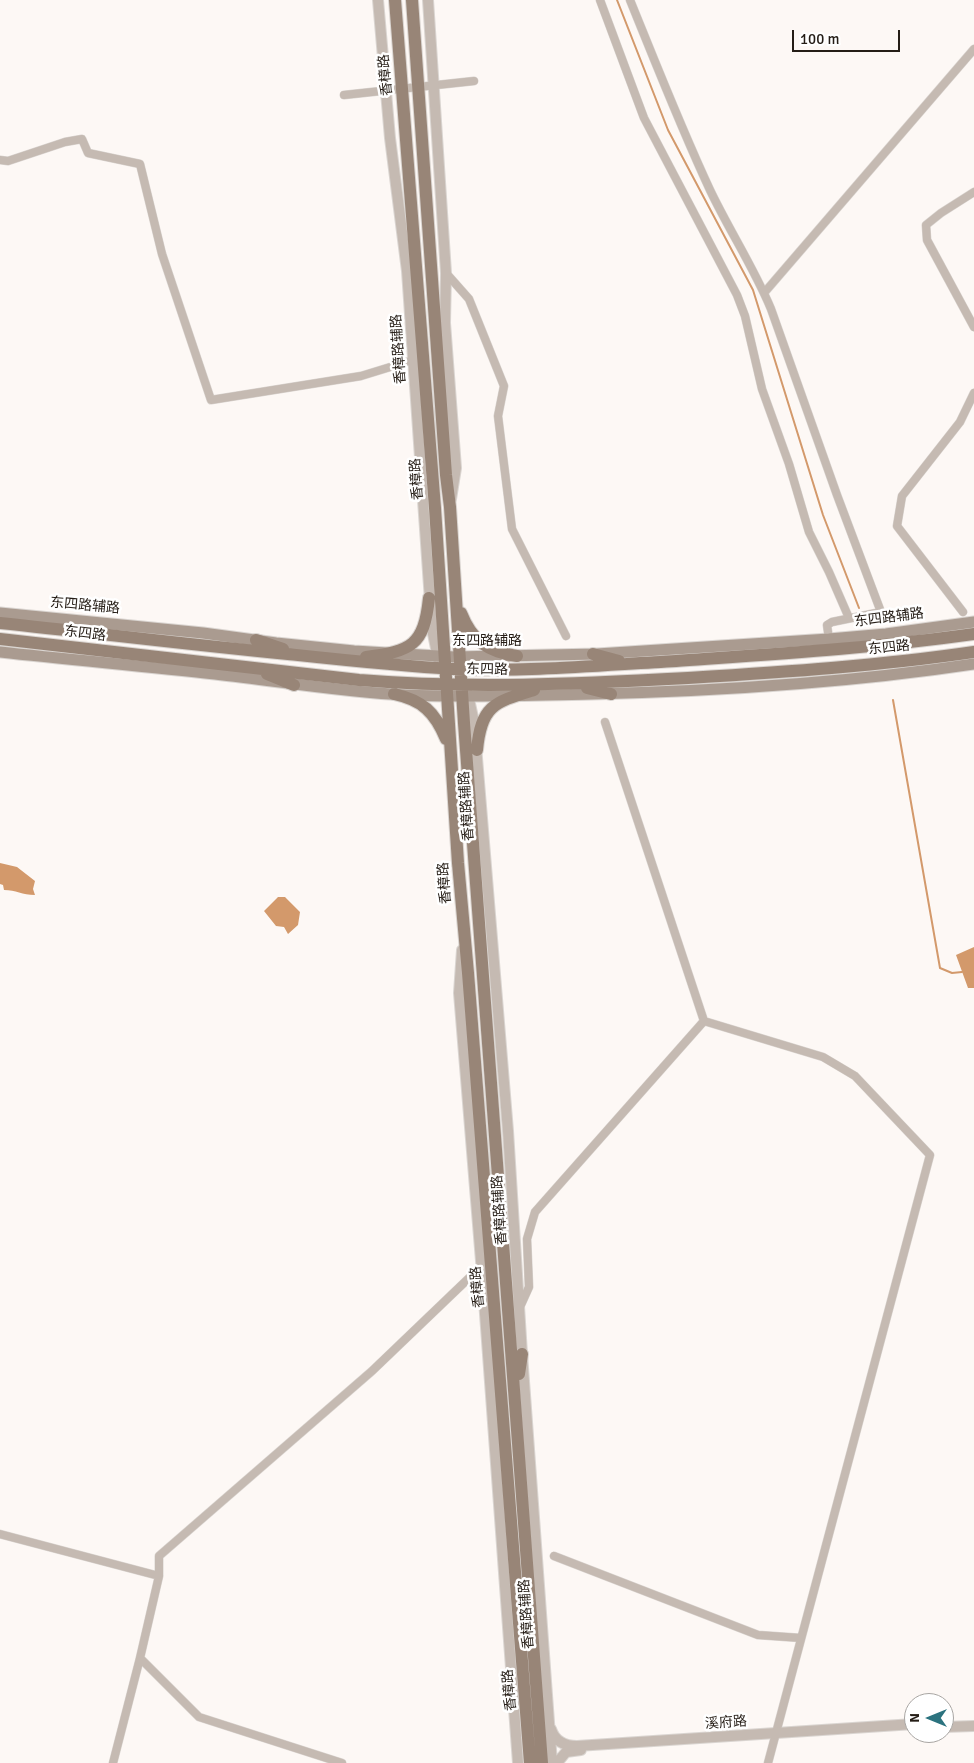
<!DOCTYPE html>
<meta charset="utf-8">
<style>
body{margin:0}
#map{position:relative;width:974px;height:1763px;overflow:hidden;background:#fdf8f5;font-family:Signika,sans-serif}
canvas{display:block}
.north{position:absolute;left:904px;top:1693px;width:50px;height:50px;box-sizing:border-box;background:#fff;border:1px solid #a8a5a2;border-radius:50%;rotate:270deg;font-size:14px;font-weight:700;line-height:20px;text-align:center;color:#251d16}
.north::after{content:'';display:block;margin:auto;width:18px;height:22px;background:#2c737f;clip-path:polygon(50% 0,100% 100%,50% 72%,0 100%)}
.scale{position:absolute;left:792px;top:30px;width:108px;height:22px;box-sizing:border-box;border:2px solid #251d16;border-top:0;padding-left:6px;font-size:15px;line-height:18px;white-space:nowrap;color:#251d16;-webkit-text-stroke:4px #fff;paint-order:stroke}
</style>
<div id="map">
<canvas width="974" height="1763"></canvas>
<div class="north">N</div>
<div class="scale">100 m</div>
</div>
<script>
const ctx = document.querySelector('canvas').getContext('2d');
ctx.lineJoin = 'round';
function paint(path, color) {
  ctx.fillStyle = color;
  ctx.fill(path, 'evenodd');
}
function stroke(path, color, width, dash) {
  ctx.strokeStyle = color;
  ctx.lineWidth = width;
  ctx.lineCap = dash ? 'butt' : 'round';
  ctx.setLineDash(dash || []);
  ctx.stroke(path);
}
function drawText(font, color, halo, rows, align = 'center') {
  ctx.font = font + ' Signika,"Noto Sans SC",sans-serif';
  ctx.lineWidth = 5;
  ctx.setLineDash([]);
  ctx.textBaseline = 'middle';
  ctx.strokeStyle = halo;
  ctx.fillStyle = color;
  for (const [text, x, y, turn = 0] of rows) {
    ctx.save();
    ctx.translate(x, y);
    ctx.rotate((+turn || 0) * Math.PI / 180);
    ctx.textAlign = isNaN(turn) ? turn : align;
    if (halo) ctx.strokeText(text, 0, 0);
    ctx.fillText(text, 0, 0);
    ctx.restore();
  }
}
paint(new Path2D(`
 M0,863l17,4 18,14 -2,8 2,6c-13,0 -19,-5 -31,-5l-1,-5 -3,-1z
 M278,897h7l15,15 -2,13 -10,9 -4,-7 -8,-1 -12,-15z
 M974,947v41h-6l-12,-33z`), '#d3996b');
stroke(new Path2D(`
 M617,0l51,130 85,160 70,225 36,93
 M893,700l47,268 12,5 10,-1`), '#d3996b', 2);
const minor = new Path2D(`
 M600,0l44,118 93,177 8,21 17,73 27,75 20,68 20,40 20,46
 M630,0c26,64 51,128 80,190 19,40 44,78 61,119l66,186 44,117 -49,10 -5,3 2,14
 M344,95l130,-14
 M0,160l8,1 57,-19 17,-3 6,14 52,11 22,90 49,146 150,-24 52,-16
 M974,192l-33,21 -15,12 1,15 47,87
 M446,273l23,26 35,87 -6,30 14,113 54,107
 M764,293l210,-244
 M963,612l-66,-86 5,-30 58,-74 14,-29
 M605,722l99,299
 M704,1021l119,36 32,19 75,79 -162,608
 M520,1307l9,-20 -2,-48 8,-27 169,-191
 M0,1534l159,42
 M554,1556l204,79 43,3
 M140,1658l59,59 143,46
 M113,1763l27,-105 19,-82v-20l213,-185 97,-93 13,-5`);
const tertiary = new Path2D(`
 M378,0l12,138 17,133 25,358 7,34
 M428,0l18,273 -1,50 11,145 -5,31
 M467,690l7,32 34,409 14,223 30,409
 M462,950l-3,43 23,280 36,490
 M944,1727l30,-1
 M551,1729c4,13 14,17 26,17l337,-22
 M557,1763l9,-11 15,-2`);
const secondary = new Path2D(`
 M0,613l203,20 73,10 78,8 100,6 143,-3 232,-15 57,-5 88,-12
 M0,652c72,8 144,14 215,22 64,7 126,18 190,21 63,3 125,0 187,-1 128,-3 256,-11 382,-30`);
const primary = new Path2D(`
 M395,0l40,508 23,355 10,110 62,790
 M412,0l34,475 4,32 14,216 78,1040
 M461,613c11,28 27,39 56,43
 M0,623c96,10 192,22 288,31 56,6 111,12 167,15 74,3 147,-4 221,-8 100,-7 199,-13 298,-27
 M0,639l359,41c110,9 219,4 329,-2 96,-6 191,-12 286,-26
 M256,640l27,9
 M593,654l26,7
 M366,657c45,-6 58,-11 63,-59
 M267,674l27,11
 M587,688l24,6
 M394,694c28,6 41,18 52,45
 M477,750c4,-45 18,-48 57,-60
 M519,1374l3,-20`);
stroke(minor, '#dad5d1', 9);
stroke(tertiary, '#dad5d1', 12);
stroke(secondary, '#dad5d1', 13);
stroke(primary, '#dad5d1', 14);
stroke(minor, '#c5bab2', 8);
stroke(tertiary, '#c5bab2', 10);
stroke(secondary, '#aa9b90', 11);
stroke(primary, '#988577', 12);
drawText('14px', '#251d16', '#fff', [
 ["香樟路",386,75,-95],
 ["香樟路辅路",399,349,-94],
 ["香樟路",417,479,-94],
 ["东四路辅路",85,606,5],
 ["东四路辅路",889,618,-7],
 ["东四路",85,634,7],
 ["东四路辅路",487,641],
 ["东四路",889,648,-6],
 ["东四路",487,670,1],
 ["香樟路辅路",467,806,-94],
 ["香樟路",445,883,-94],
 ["香樟路辅路",500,1210,-94],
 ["香樟路",478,1287,-95],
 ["香樟路辅路",527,1614,-94],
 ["香樟路",510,1690,-95],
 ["溪府路",726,1723,-4]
]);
</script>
